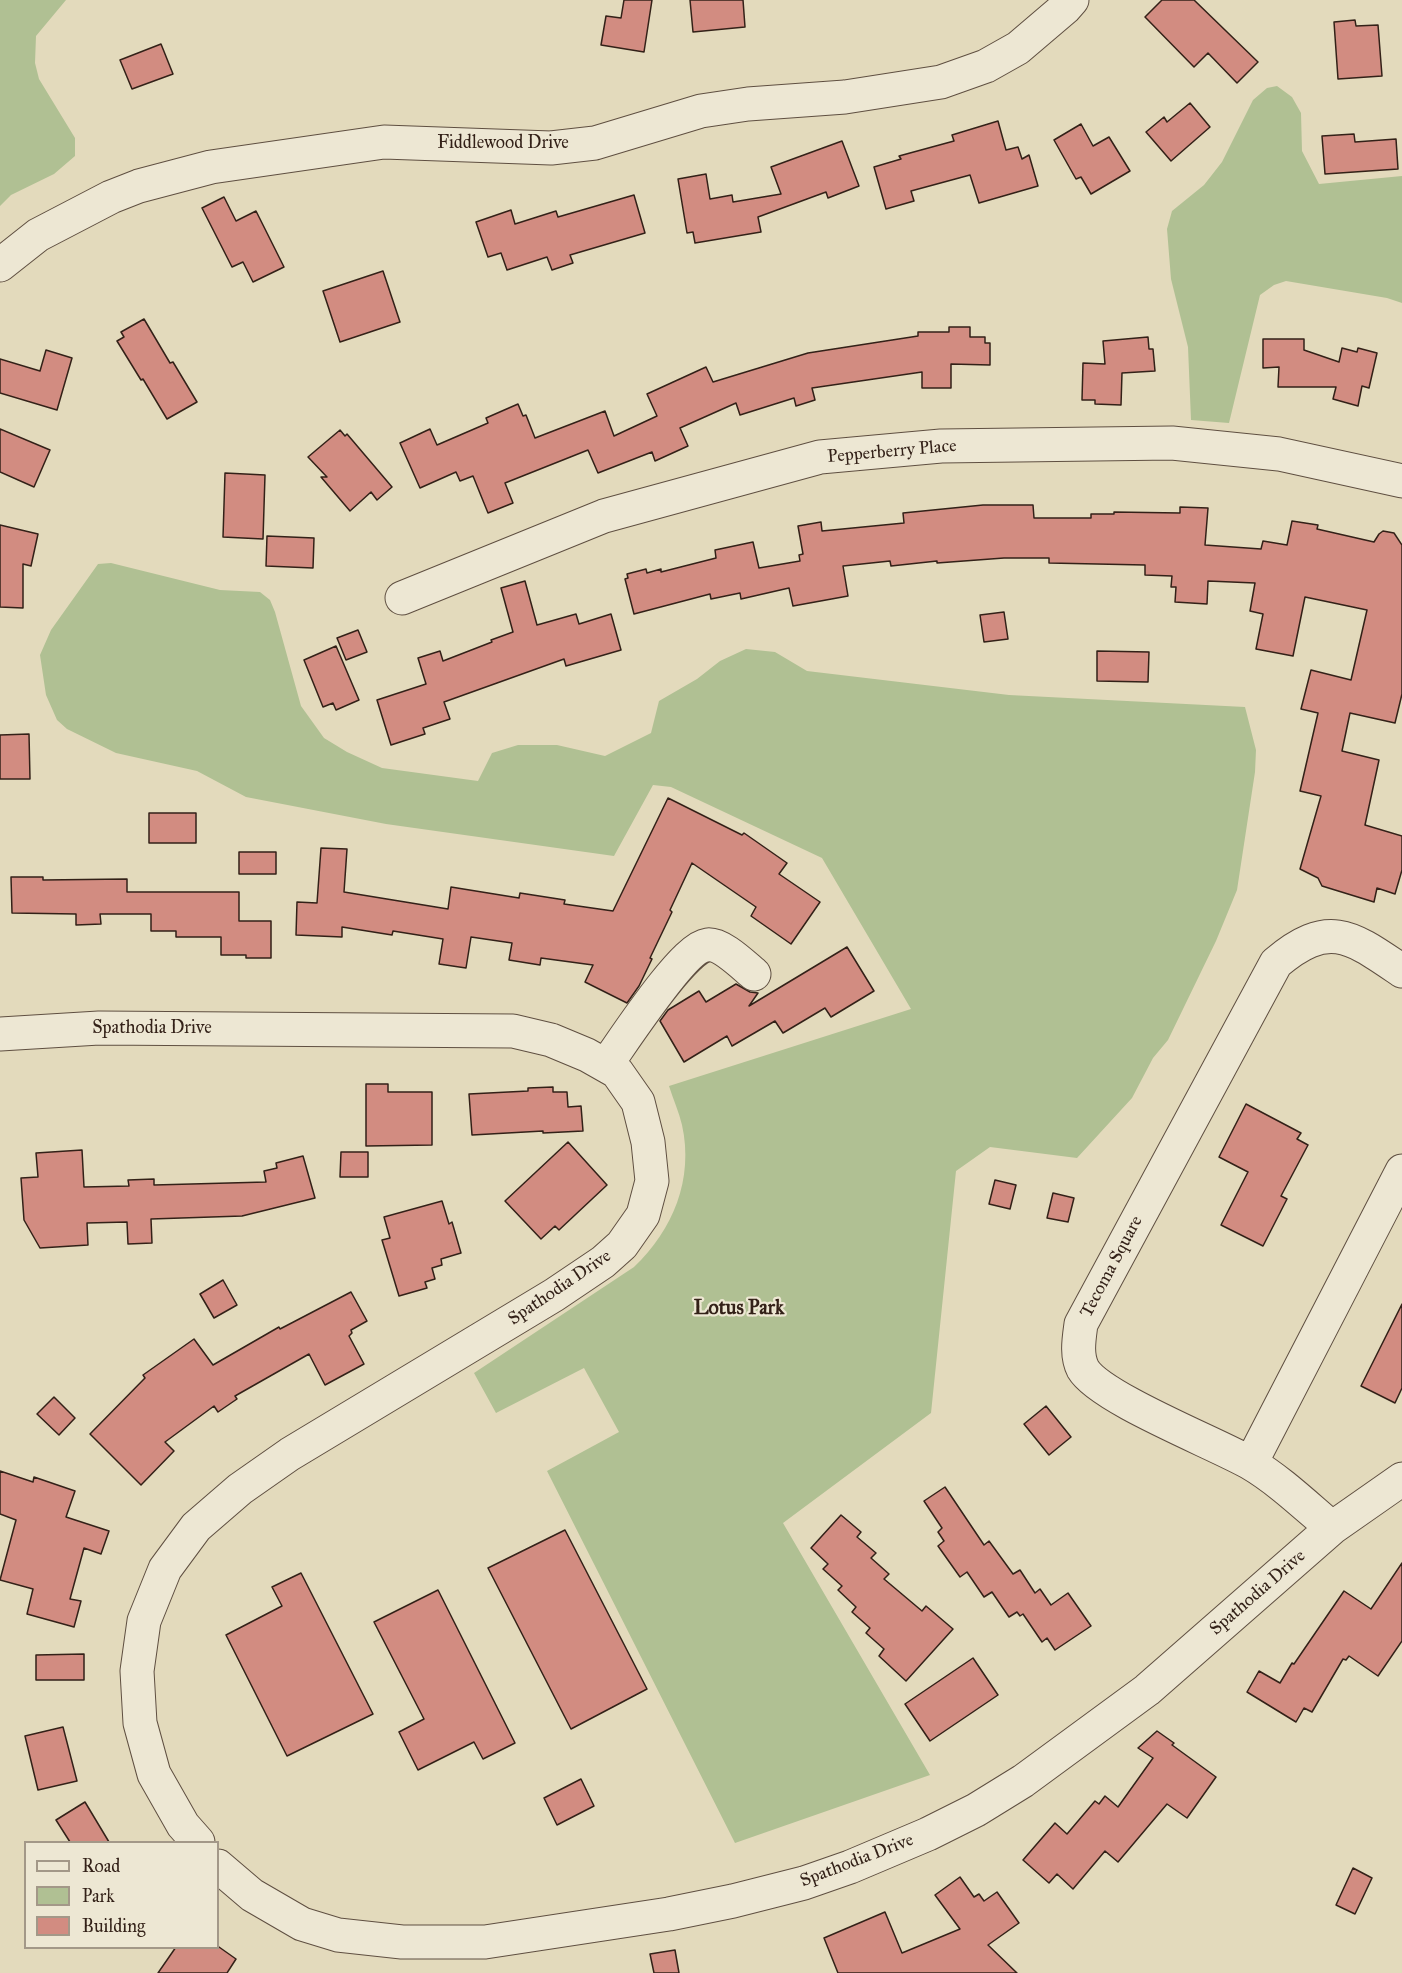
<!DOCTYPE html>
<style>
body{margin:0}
#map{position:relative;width:1402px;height:1973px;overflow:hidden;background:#e3dabc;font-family:"IM FELL Great Primer",serif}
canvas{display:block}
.legend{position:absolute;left:24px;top:1841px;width:195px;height:108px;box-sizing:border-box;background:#ede7d3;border:2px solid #a39888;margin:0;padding:8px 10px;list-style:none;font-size:18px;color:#332118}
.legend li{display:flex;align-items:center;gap:12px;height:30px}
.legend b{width:30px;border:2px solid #a39888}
</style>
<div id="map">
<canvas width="1402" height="1973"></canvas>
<ul class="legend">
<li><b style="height:8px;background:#ede7d3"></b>Road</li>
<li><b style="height:16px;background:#b0c093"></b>Park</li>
<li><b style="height:16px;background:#d28c81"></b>Building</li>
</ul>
</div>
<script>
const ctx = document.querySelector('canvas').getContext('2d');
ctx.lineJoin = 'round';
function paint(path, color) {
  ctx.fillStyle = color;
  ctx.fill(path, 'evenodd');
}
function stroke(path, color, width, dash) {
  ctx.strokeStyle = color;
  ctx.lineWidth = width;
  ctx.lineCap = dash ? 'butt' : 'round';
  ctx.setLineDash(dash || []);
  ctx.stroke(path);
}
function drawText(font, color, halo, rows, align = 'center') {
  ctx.font = font + ' "IM FELL Great Primer",serif';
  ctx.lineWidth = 4.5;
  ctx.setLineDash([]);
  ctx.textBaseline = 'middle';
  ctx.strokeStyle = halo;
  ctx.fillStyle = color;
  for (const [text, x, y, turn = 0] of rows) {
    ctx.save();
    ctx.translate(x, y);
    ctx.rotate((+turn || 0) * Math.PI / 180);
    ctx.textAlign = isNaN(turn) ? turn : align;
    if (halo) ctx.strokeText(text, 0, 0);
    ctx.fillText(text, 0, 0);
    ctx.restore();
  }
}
paint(new Path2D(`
 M0,0h66l-30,36 -1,27 4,16 36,59v18l-21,18 -43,21 -11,11z
 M1277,86l15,11 9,16 1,38 17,33 83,-8v127l-15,-5 -101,-17 -12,4 -14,10 -31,128 -38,-3 -3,-73 -17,-68 -4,-50 5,-18 32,-26 18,-23 31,-62 14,-12z
 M111,563l109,27 40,2 10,8 5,12 26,94 23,32 23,14 35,16 96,13 14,-28 26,-8h39l48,11 46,-23 8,-32 38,-22 23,-18 26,-12 29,3 32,19 202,24 236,12 11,43 -1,22 -18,118 -21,51 -48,99 -15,18 -21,40 -55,60 -87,-11 -34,24 -25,242 -148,110 147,252 -195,68 -188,-372 72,-39 -35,-64 -88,45 -22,-40 160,-106c39,-37 60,-88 48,-142 -3,-13 -9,-26 -13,-39l242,-77 -89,-151 -151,-71 -18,-2 -39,71 -228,-32 -140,-27 -49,-26 -81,-18 -49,-24 -10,-9 -11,-25 -6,-40 11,-25 47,-66z`), '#b0c093');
const building = new Path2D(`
 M624,0h28l-8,52 -43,-7 5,-29 15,2z
 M690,0h53l2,27 -52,5z
 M1162,0h32l64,62 -21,21 -29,-30 -14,14 -49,-50z
 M1355,20l1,6 22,-1 4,51 -44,3 -4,-57z
 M161,44l12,30 -41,15 -12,-29z
 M1190,103l20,24 -39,34 -25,-29 18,-15 3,5z
 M998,121l8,29 12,-3 4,12 7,-4 9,31 -59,17 -9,-28 -59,16 3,10 -28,8 -12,-42 27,-8 -2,-3 55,-15 -2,-6z
 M1081,124l12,22 16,-9 21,34 -39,23 -10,-17 -5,2 -22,-39z
 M1354,134l1,8 41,-3 2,30 -73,5 -3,-38z
 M842,141l17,45 -31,12 -2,-6 -68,25 3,15 -66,11 -2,-11 -6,1 -9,-54 28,-5 4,25 22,-4 1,7 48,-8 -10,-27z
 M634,195l11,38 -75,22 3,8 -21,7 -5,-13 -40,13 -6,-17 -13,4 -12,-35 35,-12 4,14 41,-13 2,6z
 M224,197l12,24 20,-10 28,56 -31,15 -10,-20 -11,5 -30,-59z
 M383,271l17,51 -60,20 -17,-51z
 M144,319l26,44 3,-1 24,40 -30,17 -24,-40 -2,1 -24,-39 7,-4 -3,-5z
 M949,327h21v10h15v6h5v22l-39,-1v24h-29v-16l-110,16 3,12 -19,6 -2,-8 -54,17 -4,-12 -56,25 8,18 -33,15 -3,-9 -54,21 -10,-23 -83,33 8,20 -25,10 -15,-37 -13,5 -4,-9 -36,16 -20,-45 30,-14 7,16 51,-22 -2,-5 32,-14 5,12 3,-1 9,23 70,-27 9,25 43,-20 -10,-22 59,-27 7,15 95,-29 110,-17v-4h31z
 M1148,337l1,12h4l2,22 -33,2 -1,32 -26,-1v-4h-13l1,-37 22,1 -2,-23z
 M1263,339h41v11l35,12 3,-14 15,4 1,-4 19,5 -8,35 -7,-2 -4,20 -25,-7 3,-12h-58l1,-20 -16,1z
 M46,350l26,8 -15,52 -57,-17v-34l40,12z
 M0,429l50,21 -16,37 -34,-15z
 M340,430l5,6 2,-2 45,53 -15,13 -6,-8 -21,19 -29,-34h6l-19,-20z
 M225,473l40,2 -2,64 -40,-2z
 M983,505h50l1,13h57v-4h23v-2l66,1v-6l28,1 -3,37 56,4 2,-8 24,4 5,-24 26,4 -1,4 57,13 5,-8 4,-3 11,2 8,12v149l-7,29 -45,-10 -8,38 37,9 -14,65 37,11v34l-7,24 -18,-6 -3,14 -52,-16 -4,-8 -18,-9 21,-73 -21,-5 18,-78 -17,-4 10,-39 40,10 16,-70 -62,-13 -12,59 -37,-7 7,-35 -13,-3 5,-28 -47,-2 -1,23 -32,-2 1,-15h-5l1,-11 -27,-1v-10l-96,-2v-5h-45l-67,5v-2l-46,5 -1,-5 -47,5 5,30 -55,10 -4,-18 -48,11 -1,-6 -29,6 -1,-5 -76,20 -9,-35 3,-1 -1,-4 19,-5 1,4 14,-4v3l55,-14 -1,-8 38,-8 6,26 41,-7 -1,-6 4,-1 -5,-28 23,-4 1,9 82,-8 -1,-10z
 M0,525l38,9 -7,32 -8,-2v44l-23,-1z
 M267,536l47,2 -1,30 -47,-2z
 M525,581l12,44 39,-11 3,10 32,-10 10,36 -55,16 -2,-7 -120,43 6,17 -27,9 2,6 -34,11 -14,-45 49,-16 -8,-26 22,-7 3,10 49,-19 -1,-2 22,-8 -12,-44z
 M1004,612l4,27 -24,3 -4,-27z
 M358,630l9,22 -21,8 -9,-22z
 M336,646l23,54 -23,10 -3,-7 -10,4 -19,-47z
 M1097,651l52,1 -1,30 -51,-1z
 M29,734l1,45h-30v-44z
 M668,798l74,37 2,-2 43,30 -8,11 41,28 -29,42 -40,-28 5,-9 -64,-44 -22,47 2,2 -22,46 2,1 -13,27 -12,17 -42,-21 8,-17 -52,-7 -1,7 -31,-5 3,-17 -41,-6 -5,31 -27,-4 4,-25 -50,-8 -1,4 -50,-8v10l-46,-2 1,-33 20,1 4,-55 26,1 -3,43 104,17 3,-22 68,11 1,-5 45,7 -1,4 49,7z
 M149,813h47v30h-47z
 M239,852h37v22h-37z
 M11,877h32v3l84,-1v13h112v29h32v37h-25v-3h-25v-18h-45v-6h-25v-17h-51l1,10 -25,1v-11l-64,-1z
 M847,947l27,44 -43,26 -6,-9 -42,25 -8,-12 -43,25 -5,-10 -43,26 -24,-41 8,-11 31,-19 7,11 30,-18 14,8 8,1 -9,13z
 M366,1084h22v8h44v53l-66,1z
 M553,1087v5h14l1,15 13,-1 2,25 -40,2v-2l-71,4 -3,-41 59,-3v-3z
 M1246,1104l55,29 -4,6 11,6 -27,51 6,3 -24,47 -42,-21 27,-53 -29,-15z
 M568,1142l39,43 -48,45 -4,-4 -14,13 -36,-38z
 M82,1150l2,37 45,-1 -1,-6 26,-1v6l112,-3 -2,-11 13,-3 -1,-5 27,-7 12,42 -73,18 -91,3 1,24 -24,1 -1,-22 -40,1 1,22 -48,3 -16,-28 -3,-42 17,-1 -2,-24z
 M341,1152h27v25h-28z
 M995,1180l21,5 -6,24 -21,-5z
 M1053,1193l21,5 -6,24 -21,-4z
 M442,1201l7,23 3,-2 9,31 -20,6 1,6 -10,3 3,11 -10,3 2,6 -28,8 -17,-56 8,-2 -6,-21z
 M223,1280l14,25 -23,13 -14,-24z
 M351,1292l16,29 -16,9 1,3 -3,3 15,28 -39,21 -16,-31 -74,42 2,3 -19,13 -4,-6 -49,36 9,9 -33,34 -51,-51 55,-56 -2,-3 51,-36 19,26 66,-38 1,2z
 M1402,1304v84l-7,15 -34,-17z
 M54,1397l21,21 -16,17 -22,-21z
 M1046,1406l25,31 -22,18 -25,-31z
 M0,1471l33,11 1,-5 41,14 -9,26 43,14 -8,23 -17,-6 -14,51 11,2 -7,26 -47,-13 6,-25 -33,-9 16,-60 -16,-6z
 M945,1487l39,58 5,-4 24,33 7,-4 15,23 5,-4 11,16 17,-12 23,33 -36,24 -8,-12 -5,4 -19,-28 -3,2 -3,-4 -8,5 -17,-25 -8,5 -17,-25 -7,5 -22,-31 6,-5 -6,-9 4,-4 -18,-27z
 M841,1515l20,17 -4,5 19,16 -5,5 18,16 -5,5 38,32 4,-5 27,23 -47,52 -27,-25 5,-7 -18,-16 4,-5 -18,-16 4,-5 -18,-17 4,-4 -19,-17 5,-5 -17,-16z
 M565,1530l82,159 -76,40 -83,-161z
 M1402,1563v78l-24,35 -29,-20 -3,4 -3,-1 -31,53 -8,-4 -8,14 -49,-30 12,-21 21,12 12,-20 2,1 50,-73 27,18z
 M301,1573l72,141 -86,42 -61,-121 56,-29 -10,-19z
 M438,1590l77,153 -32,16 -9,-17 -56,28 -19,-38 25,-13 -50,-97z
 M84,1654v26h-48v-25z
 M973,1658l25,37 -68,46 -25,-37z
 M63,1727l14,54 -39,9 -13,-54z
 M1157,1731l17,12 -2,2 44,32 -29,41 -20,-14 -49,58 -13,-11 -32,38 -16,-15 -8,9 -26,-23 32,-37 12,11 28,-33 4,3 6,-8 13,11 35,-49 -15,-10z
 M581,1779l13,27 -37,19 -13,-27z
 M85,1802l24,40h-39l-14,-22z
 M1353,1868l19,10 -17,36 -19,-9z
 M960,1877l14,20 5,-3 5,7 13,-9 22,31 -31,22 29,28h-179l-14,-35 61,-26 17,41 58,-24 -25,-34z
 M176,1947h43l17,12 -9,14h-69z
 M675,1950l4,23h-25l-4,-19z`);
paint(building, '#d28c81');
stroke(building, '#332118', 1.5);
const minor = new Path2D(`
 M0,265l38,-30 73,-38 28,-11 72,-19 173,-25 167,6 44,-5 106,-32 47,-7 97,-7 96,-15 45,-16 32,-18 47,-40 7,-8
 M402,598l202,-82 216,-59 121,-11 231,-3 107,11 123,27
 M0,1034l99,-6 414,3 38,9 36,15 30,17 21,30 10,40 4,39 -9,34 -21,30 -19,17 -49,33 -264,159 -50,35 -44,38 -31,42 -21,52 -7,50 3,52 14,51 29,51 15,17
 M606,1065c16,-22 77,-117 101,-120 14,-2 36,20 47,29
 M1251,1463l151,-292
 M1332,1528c-26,-22 -53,-48 -82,-65 -35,-20 -150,-65 -167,-94 -7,-14 -4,-30 -2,-45l195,-361c53,-45 76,-26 126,8
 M218,1866l34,29 50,29 36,11 64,7h83l184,-28 64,-13 71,-18 46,-16 78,-33 48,-24 47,-29 124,-91 185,-162 70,-49`);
stroke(minor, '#5f4f41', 35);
stroke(minor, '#ede7d3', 33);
drawText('18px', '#332118', '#ede7d3', [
 ["Fiddlewood Drive",503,144],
 ["Pepperberry Place",892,452,-5],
 ["Spathodia Drive",152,1029],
 ["Tecoma Square",1112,1267,-62],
 ["Spathodia Drive",560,1288,-34],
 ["Spathodia Drive",1258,1593,-41],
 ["Spathodia Drive",857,1861,-21]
]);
drawText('bold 20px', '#332118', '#ede7d3', [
 ["Lotus Park",739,1309]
]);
</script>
